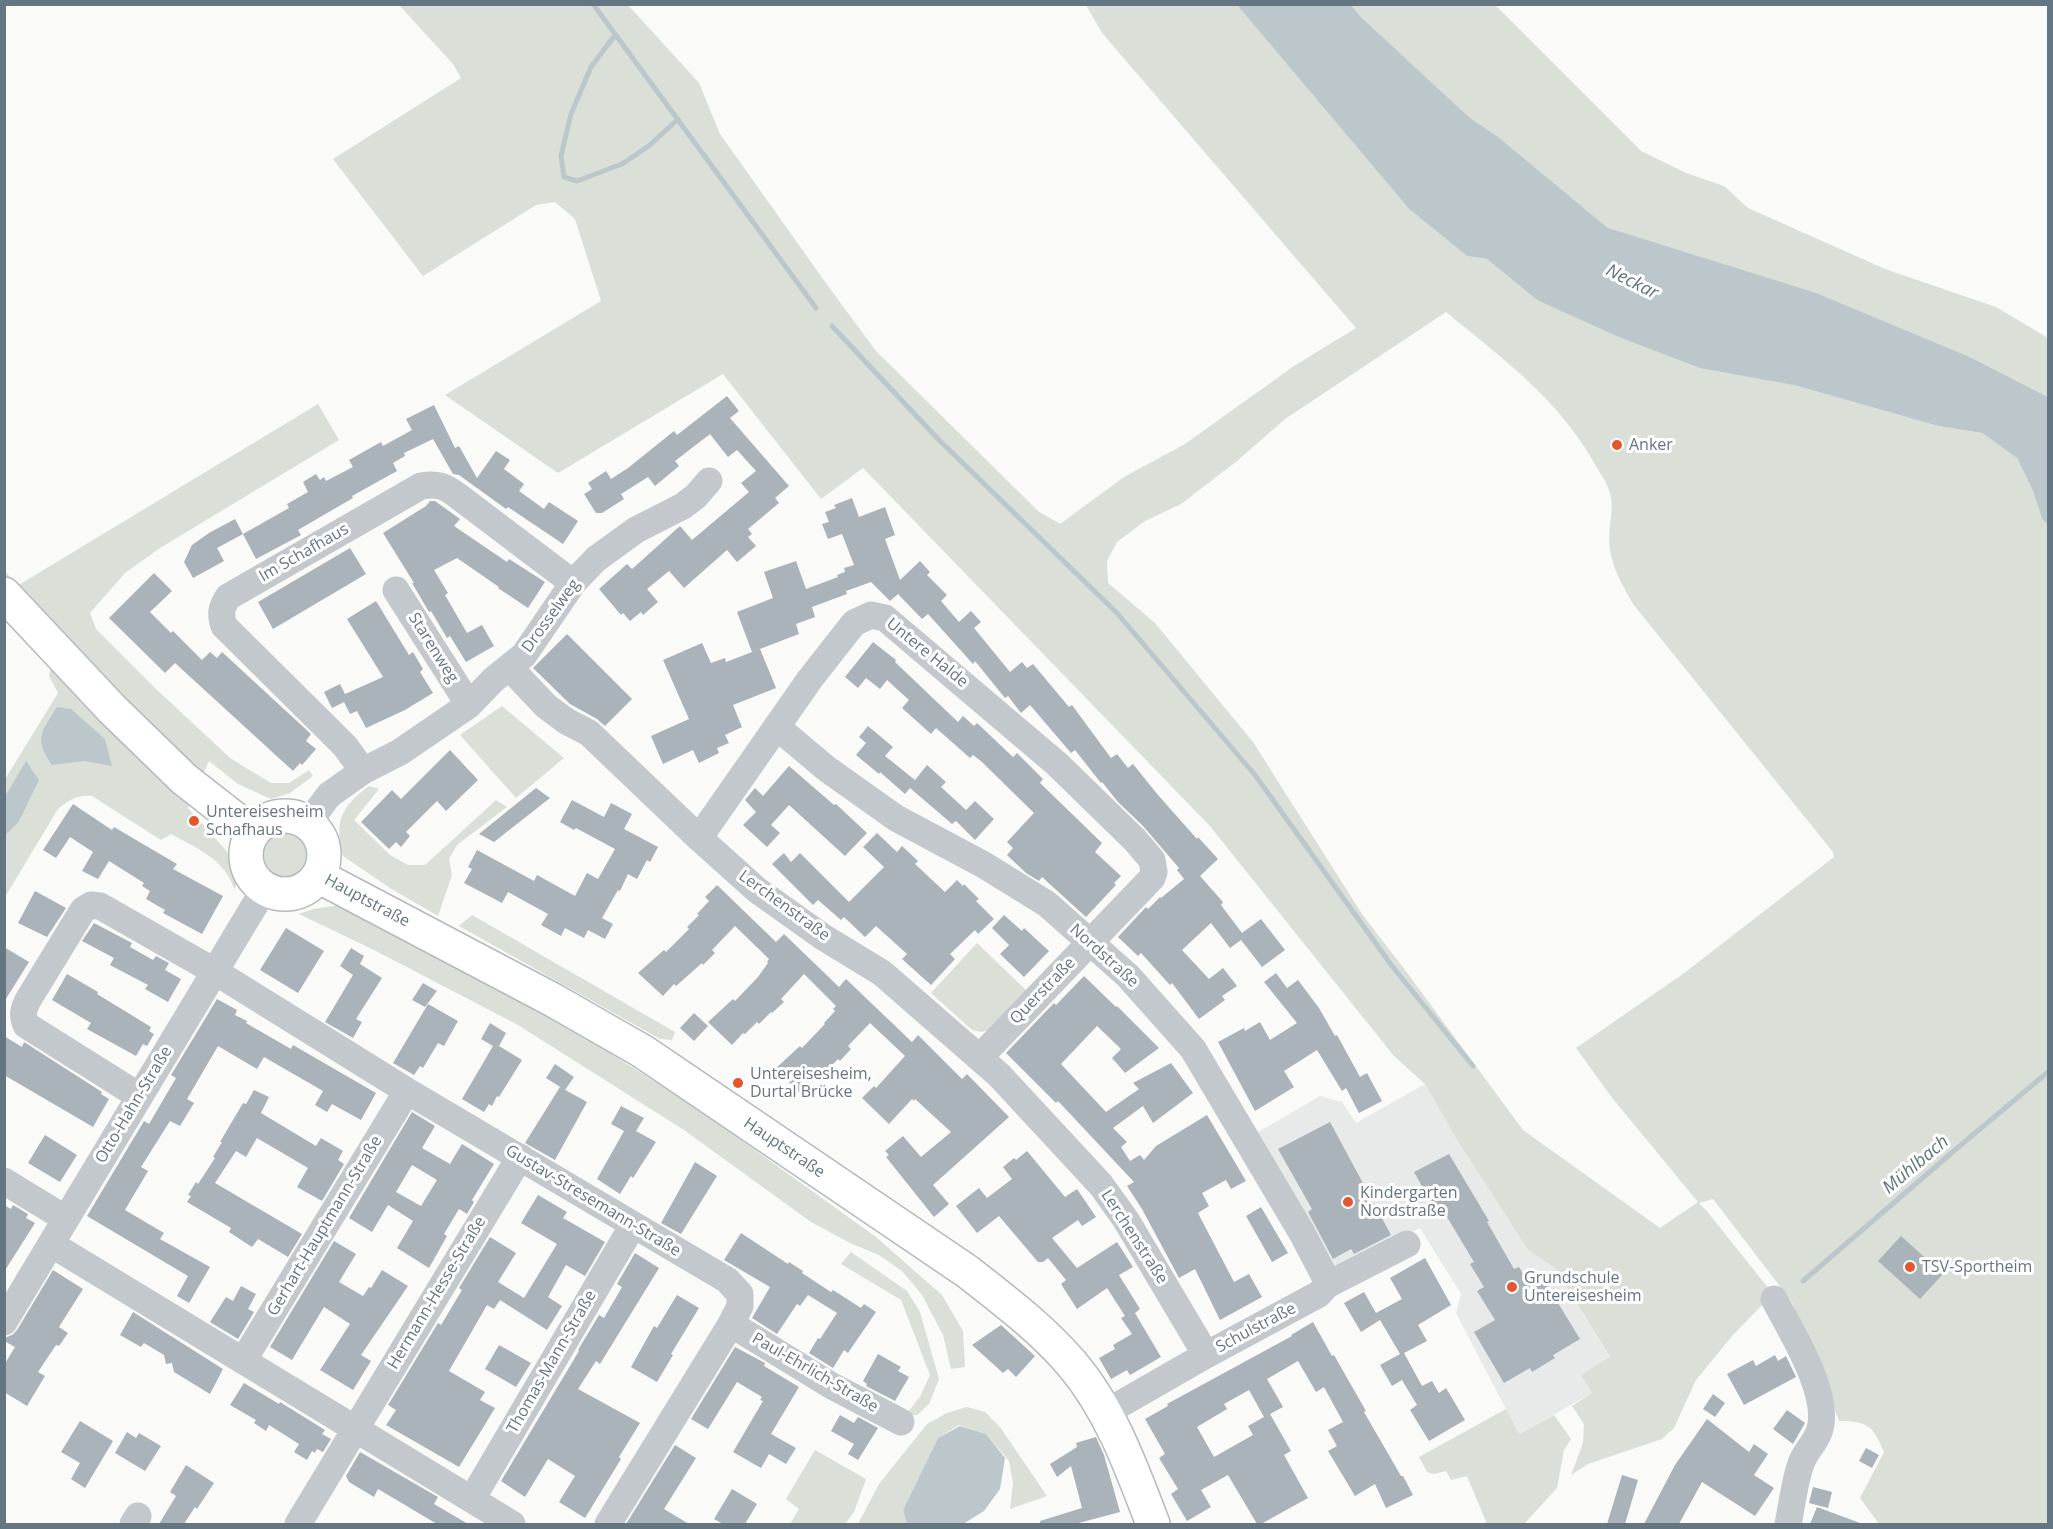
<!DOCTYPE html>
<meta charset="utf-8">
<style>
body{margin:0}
#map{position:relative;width:2053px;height:1529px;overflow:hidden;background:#fafaf8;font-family:"Open Sans",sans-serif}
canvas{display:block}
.frame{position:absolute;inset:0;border:6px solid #657683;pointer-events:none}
</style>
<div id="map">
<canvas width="2053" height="1529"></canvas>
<div class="frame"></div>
</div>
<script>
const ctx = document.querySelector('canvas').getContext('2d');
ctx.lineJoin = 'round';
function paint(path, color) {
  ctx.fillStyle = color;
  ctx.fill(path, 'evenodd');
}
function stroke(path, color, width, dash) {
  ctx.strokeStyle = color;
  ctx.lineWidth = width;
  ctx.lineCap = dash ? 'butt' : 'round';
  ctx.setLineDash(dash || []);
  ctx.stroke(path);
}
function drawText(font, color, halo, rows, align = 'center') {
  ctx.font = font + ' "Open Sans",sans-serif';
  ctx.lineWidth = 6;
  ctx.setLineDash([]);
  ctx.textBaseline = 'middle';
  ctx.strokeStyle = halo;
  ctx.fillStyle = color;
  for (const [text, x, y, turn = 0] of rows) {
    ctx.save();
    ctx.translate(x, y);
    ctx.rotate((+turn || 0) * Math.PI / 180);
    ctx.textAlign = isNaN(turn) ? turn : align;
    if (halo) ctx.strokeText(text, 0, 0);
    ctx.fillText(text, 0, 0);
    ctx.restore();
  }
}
paint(new Path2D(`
 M1425,1084l32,56 71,110 27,18 55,90 -18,35 -73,41 -63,-121 5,-19 -41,-66 -86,47 -81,-140 67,-39 22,6 14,21z`), '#e8e9e9');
paint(new Path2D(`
 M399,5h229l71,78 21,51 108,152 48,65 162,160 22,13 64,-47 61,-33 109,-78 62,-38 -254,-295 -16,-28h151l172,204 58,47 20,3 50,41 257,85 144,41 44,7 35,25 16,33 9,28 6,6v999h-169l-19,-26 24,-46c-11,-26 -16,-31 -45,-31l-47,-119 -79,-103 -14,4 7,7 67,84 -40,41 -37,45 -22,48 -12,11 -74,25 -17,11 12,-32 1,-19 -12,-18 20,-13 -11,-18 29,-18 -55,-89 -27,-18 -71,-110 -32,-56 -31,-28 -185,-231 -346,-357 -42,31 -98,-125 -165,99 -113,-78 156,-94 -26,-82 -20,-17 -19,3 -113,71 -90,-117 128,-81 -8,-14zM1446,312c58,48 112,86 150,154 4,7 10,15 13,24 6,16 0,33 0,50 1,24 12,43 24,64l200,248 1,5 -151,117 -107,74 37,51 85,103 -38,26 -137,-98 -115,-156 -46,-60 -109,-172 -98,-119 -47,-40 -1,-22 10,-19 28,-21 36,-17 56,-43 48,-42z
 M1351,5h144l146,146 45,22 38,13 24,22 137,61 111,38 52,31v59l-76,-39 -364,-130 -111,-92 -27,-18 -109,-101z
 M318,404l21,36 -179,108 -35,25 -35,40 6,16 58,58 76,71 41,25h18l20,-13 4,6 -23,17 -19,6 -33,-15 -29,-23 -21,47 44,49 9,20 -7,12c-8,-29 -38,-41 -63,-55l-10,6 -69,-44c-15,-1 -23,4 -34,13l-53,88 -1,-116 54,-88 -9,-17 2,-11 -46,-50v-44l12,15z
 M502,706l62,52 -48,40 -56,-63z
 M369,786l10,3 -25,31 36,35 18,10h17l71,-65 11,7 -50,38 -8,14 3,16 -14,41 -48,-28 -47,-32c-9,-35 -2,-49 26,-70z
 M258 856a28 28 0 1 1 56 0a28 28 0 1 1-56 0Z
 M340,905l222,117 143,92 171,123 66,58 21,36 2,36 -14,2 -8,-34 -21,-40 -20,-24 -23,-16 -29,-12 -39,-21 -127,-92 -166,-105 -142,-74 -77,-37 14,-5z
 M472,915l203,117 -3,8 -12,-1 -201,-113z
 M977,943l50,48 -37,39 -9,2 -9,-2 -41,-37z
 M851,1252l56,39 13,21 19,67 -10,25 -12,11h-11l15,-20 9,-20 -29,-75 -60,-36z
 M967,1407l18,5 15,15 47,69 -37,13 3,-26 -4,-22 -23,-27 -27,-9 -21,13 -35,72 4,14h-49l21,-40 48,-60 20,-11z
 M1506,1409l13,25 35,-19 17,24 -7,11 -7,38 -33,36h-37l-20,-48 -16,4 -5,-9 -12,3 -7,-2 -8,-15z
 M815,1450l51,29 -12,33 -9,12h-55l9,-15 -13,-10z`), '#dadfd7');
paint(new Path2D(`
 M1237,5h114l10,12 109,101 27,18 111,92 208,65 156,65 76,39v128l-6,-6 -9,-28 -16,-33 -35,-25 -44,-7 -144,-41 -94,-17 -81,-31 -82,-37 -50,-41 -20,-3 -58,-47z
 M57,707l14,2 34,30 7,27 -27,-5 -33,4c-19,-27 -10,-33 5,-58z
 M26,761l13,19 -21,43 -13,12v-38z
 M960,1426l26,8 19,24 -5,31 -16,22 -21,13h-56l-4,-14 35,-72z`), '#bbc7cb');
stroke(new Path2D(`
 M593,4l223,304
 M615,35l-24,32 -20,47 -10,42 3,21 13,4 45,-17 28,-19 28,-26
 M832,326l106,113 178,173 139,163 137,191 81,100
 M1803,1281l159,-137 86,-72`), '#bbc7cb', 5);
paint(new Path2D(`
 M727,396l12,15 -9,7 59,68 -14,12 4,5 -31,26 4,5 -4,3 8,9 -19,16 -10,-12 -43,38 -15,-17 -22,18 11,13 -15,13 -2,-3 -11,9 -7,-8 -2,2 -22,-26 28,-25 5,5 48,-43 12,14 57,-48 -8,-9 15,-12 -19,-21 -9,7 -18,-23 -35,27 4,5 -24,20 -7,-9 -27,17 3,5 -22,14h-6l-12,-19 8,-5 -4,-6 18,-12 5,8 17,-11 46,-37 3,4z
 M434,405l21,43 4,-2 18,32 19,-27 14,9 -6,9 20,15 -5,7 25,18 5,-7 29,19 -15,23 -55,-37 -2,2 -47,-34 -6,-1 -20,-35 -29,14 1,3 -12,7 4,8 -45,25 1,2 -55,32 3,5 -45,24 -13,-25 46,-26 -2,-4 21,-12 -5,-10 13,-8 4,6 4,-3 2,4 27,-14 -4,-7 32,-18 2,4 29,-16 -6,-11z
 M852,498l7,19 26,-10 10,28 -10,4 15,41 20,-19 10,11 -3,3 20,20 -6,6 18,21 12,-11 10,11 -7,6 36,44 12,-10 5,6 6,-4 36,43 3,-2 39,53 6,-4 11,14 5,-4 25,31 39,44 1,-2 20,22 -18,17 23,26 -2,3 21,28 19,-14 24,31 -23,17 -21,-27 -11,8 -19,-25 -29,27 27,29 14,-11 14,18 -15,10 3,4 -26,19 -27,-36 -2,2 -29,-32 -3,3 -20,-19 28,-30 2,2 12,-12 1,1 23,-19 -7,-9 2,-2 -36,-42 -25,-24 -16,-20 -1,1 -26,-33 -4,3 -41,-48 -9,8 -13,-17 -3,2 -30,-37 -2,3 -45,-50 -6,5 -24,-25 -8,7 -19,-19 -25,9 1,3 -35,13 3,10 -19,7 3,10 -47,18 -15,-40 36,-14 -9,-26 32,-11 10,28 32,-12 -1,-2 8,-3 -1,-4 10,-3 -12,-31 -14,5 -6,-15 7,-2 -4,-10 11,-4 -2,-3z
 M430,501h5l25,18 -6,7 53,36 2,-3 36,23 -17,26 -30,-20 1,-1 -42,-29 -23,12 14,23 -3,2 22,38 15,-8 12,21 -28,16 -16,-26 -3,2 -16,-27 -2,1 -17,-29h2l-31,-50 43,-27z
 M235,519l8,15 -26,14 7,13 -31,17 -9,-16 8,-17 17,-12z
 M350,548l16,26 -93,55 -15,-27z
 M154,573l18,18 -22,21 21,21 2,-2 29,29 8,-8 7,6 5,-6 89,82 -5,7 10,8 -14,16 -2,-2 -7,8 -118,-108 -10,10 -56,-55z
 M376,601l33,54 4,-3 10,17 -3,3 13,21 -28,17 -39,18 -9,-17 -7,3 -6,-12 -12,6 -8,-16 16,-8 5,10 38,-17 -36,-58z
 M567,634l65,65 -27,27 -8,-7 -27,-15 -37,-36z
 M873,642l23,18 -1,2 63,60 5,-6 11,10 3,-3 36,34 4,-4 26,26 -3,4 62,60 -7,9 26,24 -7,7 2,2 -30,32 -44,-40 -3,4 -13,-8 -19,-18 6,-7 -6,-6 27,-29 -52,-51 -9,-7 -3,3 -34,-30 -5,6 -29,-26 7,-8 -22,-20 -7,9 -14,-11 -8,10 -13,-11z
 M702,643l9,20 14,-5 1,4 34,-13 16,39 -43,17 9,22 -17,8 4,8 -12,5 2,5 -20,10 -6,-13 -30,14 -12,-28 38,-17 -26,-59z
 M868,726l25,21 -8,9 30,24 12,-15 19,17 -5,5 25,23 9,-9 19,18 -19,21 -19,-19 -4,3 -42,-36 -5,6 -25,-22 -1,2 -23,-19 10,-12 -7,-6z
 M450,750l28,30 -32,31 -9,-10 -31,31 4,4 -9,11 -5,-5 -7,7 -28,-27 31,-32 9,9z
 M789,766l45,39 2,-1 31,29 -22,23 -56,-51 -18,20 9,8 -13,14 -24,-22 13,-13 -11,-12 10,-12 8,8z
 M536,788l14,10 -56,44 -15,-8z
 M572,800l32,17 7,-14 21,11 -8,15 34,18 -8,15 -3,-2 -10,19 -9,-5 -8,17 -2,-1 -16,28 11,6 -8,15 -17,-9 -4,8 -19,-10 -4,8 -20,-11 7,-11 -40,-22 -6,11 -38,-20 8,-14 -4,-2 9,-17 57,31 3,-6 38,21 12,-23 11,6 17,-30 -39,-21 -2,2 -14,-8z
 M73,804l39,26 2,-3 63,37 -4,5 50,27 -21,38 -39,-21 2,-3 -19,-11 4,-8 -8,-5 2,-3 -35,-22 -11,18 -16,-8 11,-19 -23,-15 -14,21 -13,-8z
 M877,833l20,19 5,-6 16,15 -3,3 30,28 12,-12 6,6 1,-2 15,15 -3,2 18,18 -16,15 -3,-4 -25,24 5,5 -24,26 -29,-26 5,-5 -31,-28 -11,11 -21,-20 -3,3 -23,-20 -5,5 -41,-41 12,-11 7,9 9,-9 49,49 35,-35 -21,-20z
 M717,885l59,57 8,-8 55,53 7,-8 66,63 6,-7 44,44 5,-5 42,43 -76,68 16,19 -15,13 -48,-60 3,-2 -4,-4 18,-15 18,21 30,-25 -36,-33 -1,2 -2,-2 -23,25 -27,-26 12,-12 2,2 29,-32 -35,-33 -22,23 3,3 -11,12 -2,-2 -12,12 -2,-1 -12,12 -1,-2 -12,12 -24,-23 25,-23 2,2 23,-24 -1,-1 11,-12 -2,-2 3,-3 -32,-32 -23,25 3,3 -12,11 -1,-1 -12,12 -2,-2 -12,12 -2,-1 -11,12 -24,-23 25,-23 2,2 23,-24 10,-14 -1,-1 2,-3 -34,-33 -23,24 3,3 -12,12 -1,-2 -26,23 -2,-2 -11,12 -25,-23 26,-23 2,2 23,-23 -2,-2 12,-12 -2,-1 12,-13 -4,-4z
 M35,891l31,17 -19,29 -29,-14z
 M1004,915l18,16 2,-3 25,23 -25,26 -24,-23 9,-9 -17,-17z
 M94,923l38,20 -2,4 23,13 3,-4 13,7 -4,7 16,9 -13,23 -23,-13 3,-4 -38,-20 4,-7 -32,-17z
 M286,928l38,23 -26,42 -38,-23z
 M4,947l25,15 -25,40z
 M351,948l13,8 -4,8 22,14 -26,41 6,3 -9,16 -28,-16 28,-47 -13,-9z
 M1276,973l11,15 -4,3 15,-11 21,28 16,28 2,-1 23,42 7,-4 15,28 -23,12 -13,-25 -4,3 -25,-41 -33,21 10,16 -39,24 -37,-69 26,-14 1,3 15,-9 10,18 27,-17 -33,-41z
 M67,974l31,18 -1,2 54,33 -2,4 5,3 -7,12 -4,-2 -7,12 -49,-27 4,-6 -39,-23z
 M1084,976l32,31 1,-1 42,42 -34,25 -13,-15 9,-9 -24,-23 -36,38 45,48 33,-23 -6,-6 38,-20 22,30 -40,30 -10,-17 -30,22 14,14 -6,5 9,14 10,-6 4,5 12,-14 51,-31 39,66 -15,8 -5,-9 -24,13 7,13 -11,7 36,69 15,-8 13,23 -42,23 -25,-51 -16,9 -37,-69 -15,-23 7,-4 -76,-81 -2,2 -50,-50 48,-50 2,2z
 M423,983l14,8 -12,16 -13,-7z
 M217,999l20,11 -2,5 12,6 -1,2 45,26 2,-4 83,48 -15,27 -29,-16 -5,8 -12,-7 8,-14 -59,-34 -7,12 -39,-23 -31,53 7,4 -14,23 -10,-5 -29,46 7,4 -23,39 39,23 -4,6 50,28 -21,36 -12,-7 11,-20 -101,-60 57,-95 5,3 27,-46 -5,-3z
 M428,1004l30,17 -14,25 -6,-3 -15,25 -3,-2 -6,9 -21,-12z
 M694,1013l14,13 -14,15 -14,-13z
 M490,1023l16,10 -7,13 23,14 -23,37 -2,-1 -5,10 -3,-2 -5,8 -22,-13 31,-53 -12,-7z
 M4,1036l18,11 2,-5 78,50 -1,2 8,5 -16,28 -89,-52z
 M555,1064l19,13 -9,13 -19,-12z
 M560,1087l27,15 -32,58 -30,-17z
 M254,1090l15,7 -8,16 55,33 5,-8 22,13 -5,9 6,4 -22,37 -25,-14 11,-19 -51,-30 -11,19 -10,-6 -21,32 87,51 -14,23 -30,-18 -6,8 -23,-15 2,-4 -44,-26 4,-6 -3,-1 8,-13 2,2 17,-26 -2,-1 9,-15h-2l23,-39 3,1z
 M621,1106l23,12 -8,13 20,11 -23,36 -2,-2 -11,18 -23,-15 27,-48 -13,-7z
 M412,1112l23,14 -13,22 28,16 12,-20 32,20 -22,36 2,2 -7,12 -8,-5 -15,25 3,2 -18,32 -32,-20 16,-27 -25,-16 -16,27 -23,-14zM412,1165l25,15 -16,26 -25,-14z
 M1330,1122l61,113 -37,19 -3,-5 -18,10 -25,-47 4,-3 -34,-60z
 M45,1135l32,20 -17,27 -32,-19z
 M1027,1151l38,46 12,-8 19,28 -14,9 -4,-6 -26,18 25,30 40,-26 16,25 -14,8 21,34 -5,4 26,44 -31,18 -3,-5 -16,9 -12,-21 16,-9 -2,-4 19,-11 -11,-16 4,-2 -18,-28 -30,21 -16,-25 5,-4 -18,-22 -5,4h-5l-39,-46 -22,17 -21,-27 23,-18 8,10 25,-19 -9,-12 11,-9 2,2z
 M1449,1154l40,67 -2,1 27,47 5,-2 12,21 13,-8 36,59 -27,16 2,3 -23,14 -2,-4 -26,15 -30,-51 21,-12 -18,-29 7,-4 -14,-23 4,-2 -33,-55 -9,-3 -18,-32z
 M695,1162l22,14 -36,58 -20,-11z
 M538,1195l29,17 -4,6 42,24 -20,34 -19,-11 -18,32 14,9 -15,24 -47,-30 -6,9 -7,-4 -38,66 36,21 -5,8 15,8 -36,59 -73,-42 10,-15 -8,-5 50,-82 3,2 21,-35 -3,-2 31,-51 26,16 -18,29 26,16 33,-54 -36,-21z
 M4,1205l7,4 2,-4 15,9 -2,4 9,5 -31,49z
 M1261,1207l27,46 -16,9 -26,-46z
 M741,1233l47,31 1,-2 14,9 -1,2 29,19 2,-2 28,18 3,-4 12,8 -28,41 -4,-3 -11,18 -24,-15 9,-15 2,1 17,-26 -29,-18 -8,11 -3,-2 -20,30 -25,-16 18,-31 -46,-27z
 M1901,1236l42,38 -23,25 -42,-38z
 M334,1241l22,13 -17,28 24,14 6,-9 2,1 11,-18 26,16 -47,69 10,6 -18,29 -33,-20 30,-46 -26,-17 -32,53 -22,-13z
 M635,1253l24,15 -59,96 -4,-3 -18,28 62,34 -21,34 2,2 -36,59 -26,-16 16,-26 -27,-17 -23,38 -24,-16 78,-130 -1,-1 21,-35 5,3 18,-31 -5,-3z
 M1425,1258l26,47 -33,20 9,16 -23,12 18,33 10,-5 7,12 7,-5 19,32 -36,21 -19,-31 7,-5 -15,-25 -10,6 -12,-21 20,-11 -20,-34 -19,12 -17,-29 20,-11 12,21 26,-14 -12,-21z
 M53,1270l30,19 -24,38 9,6 -9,13 -3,-1 -18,27 7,4 -18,30 -23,-14v-27l11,-18 -11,-6v-3l8,-3 5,-5z
 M241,1286l15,8 -8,15 6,3 -16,27 -28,-17 16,-25 7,4z
 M677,1295l22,13 -28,46 2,1 -16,27 -26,-15 23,-41 3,2z
 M133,1312l90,57 -13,25 -36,-22 -2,-9 -6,1 -2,-9 -20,-12 -3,4 -21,-12z
 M1313,1322l19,34 2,-1 32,56 -2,1 37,64h2l10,19 -27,13 -11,-24 -20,12 -27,-45 9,-5 -9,-16 15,-8 -19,-35 -8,5 -18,-31 -31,18 16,28 -13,7 21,37 -7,4 24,43 -47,26h-4l-29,-49 -27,15 10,17 -24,14 -16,-27 7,-5 -19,-31 6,-4 -20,-35 23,-13 -1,-2 125,-68 -1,-1zM1249,1390l15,27 -16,9 5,9 -39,22 -17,-30 30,-18 -3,-5z
 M1001,1325l34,31 -19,21 -8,-8 -5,4 -31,-28z
 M499,1345l32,18 -15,24 -31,-18z
 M735,1347l30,16 -1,3 35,21 -28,47 25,14 -10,16 -17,-10 -8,14 -28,-16 30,-51 -3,-1 2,-3 -25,-15 -29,47 -17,-10z
 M878,1354l23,13 -3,4 11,6 -14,24 -29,-15 1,-2 -4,-3z
 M1775,1355l3,6 8,-5 10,21 -52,28 -17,-31 26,-14 3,6z
 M244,1383l35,21 1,-2 45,28 -3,4 9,5 -8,13 -6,-3 -2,4 -3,-2 -5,9 -13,-8 5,-8 -30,-19 -3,6 -12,-8 2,-3 -26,-15z
 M1713,1394l12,9 -10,14 -12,-8z
 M1787,1410l18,13 -12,21 -20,-15z
 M840,1415l14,8 4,-6 20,11 -20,32 -10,-6 6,-10 -23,-13z
 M1707,1419l42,33 5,-8 14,10 -14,21 20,13 -19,28 -53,-34 -23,42h-35l31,-59z
 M80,1421l33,20 -28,47 -14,-9 9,-16 -19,-11z
 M127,1432l9,6 3,-5 22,13 -16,25 -30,-18z
 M1096,1437l8,18 16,57 -45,12h-35v-3l42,-13 -11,-42 -14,11 -7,-13 27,-17 -1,-4z
 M675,1445l21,13 -32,51 25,15h-63z
 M1866,1448l13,7 -7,13 -13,-7z
 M360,1452l78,45 -4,7 34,20h-31l-59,-35 -4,8 -25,-15 -3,-6z
 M186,1465l28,18 -17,26 -2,-2 -11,17h-25l17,-28 -6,-4z
 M1622,1475l16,5 -13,44h-18z
 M1813,1487l19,5 -4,16 -19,-5z
 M732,1489l25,15 -12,20h-22l-9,-5z
 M1817,1507l43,16 -1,1h-49z`), '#aab3b9');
const major = new Path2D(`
 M4,594l108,115 72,70 69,54
 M246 855a39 39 0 1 1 78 0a39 39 0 1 1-78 0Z
 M318,876l235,124 89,51 326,221c37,29 74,57 104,92 39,46 60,105 81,160`);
stroke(major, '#b5babe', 36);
stroke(new Path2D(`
 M396,590l73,115
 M509,667l37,39 20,15 23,12 110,105 58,52 66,47 59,36 117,102 102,110 25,35 80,135
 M777,727l50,42 69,49 88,47 63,39 81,72 65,73 109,184 23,44 2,8
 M363,771l-18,-25 -121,-120c-4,-12 -3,-18 4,-29l193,-111c16,-3 24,0 37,10l115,87
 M308,823l21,-28 34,-24 37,-19 69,-47 24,-25 31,-25 49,-72 23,-24 40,-29 47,-24 13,-10 13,-15
 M699,838l111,-159 44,-56 17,-8 14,3 172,146 78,76 17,20 2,12 -2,6 -172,179
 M139,1096l-113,-71c-4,-10 -3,-15 2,-25l55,-90 8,-5 9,1 114,65 193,120 320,189 13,14v12l-9,18 -123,200
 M4,1181l62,38
 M51,1244l461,280
 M1774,1299c17,32 56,94 46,130 -3,12 -13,20 -18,32 -7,16 -10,45 -14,63
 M4,1322l261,-434
 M731,1324l101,62 69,36
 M243,1361l164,-270
 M1105,1413l101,-58 113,-61 8,-9 80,-41
 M472,1499l161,-274
 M133,1524l5,-8
 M298,1524l222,-367`), '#c3c8cc', 27);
stroke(major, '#fff', 33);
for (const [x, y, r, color] of [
 [1617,445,6,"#e4572e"],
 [194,821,6,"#e4572e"],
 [738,1083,6,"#e4572e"],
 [1348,1202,6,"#e4572e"],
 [1910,1267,6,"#e4572e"],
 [1512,1287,6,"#e4572e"]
]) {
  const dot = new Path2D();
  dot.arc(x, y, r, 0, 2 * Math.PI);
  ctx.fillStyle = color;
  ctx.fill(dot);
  stroke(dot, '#fff', 2);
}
drawText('16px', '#657683', '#fff', [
 ["Anker",1629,445],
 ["Untereisesheim",206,812],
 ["Schafhaus",206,830],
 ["Untereisesheim,",750,1074],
 ["Durtal Brücke",750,1092],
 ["Kindergarten",1360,1193],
 ["Nordstraße",1360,1211],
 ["TSV-Sportheim",1922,1267],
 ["Grundschule",1524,1278],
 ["Untereisesheim",1524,1296]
], 'left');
drawText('16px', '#657683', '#fff', [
 ["Im Schafhaus",304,553,-30],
 ["Drosselweg",551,616,-54],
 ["Starenweg",433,648,58],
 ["Untere Halde",927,653,39],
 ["Hauptstraße",367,901,28],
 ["Lerchenstraße",784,906,36],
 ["Nordstraße",1104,956,42],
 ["Querstraße",1043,991,-46],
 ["Otto-Hahn-Straße",134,1105,-59],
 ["Hauptstraße",784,1148,34],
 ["Gustav-Stresemann-Straße",593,1201,31],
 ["Gerhart-Hauptmann-Straße",325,1226,-59],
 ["Lerchenstraße",1134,1237,57],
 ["Hermann-Hesse-Straße",437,1293,-59],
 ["Schulstraße",1256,1328,-28],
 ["Thomas-Mann-Straße",552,1362,-60],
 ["Paul-Ehrlich-Straße",815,1373,30]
]);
drawText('italic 18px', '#60757c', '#fff', [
 ["Neckar",1632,282,27],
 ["Mühlbach",1916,1165,-40]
]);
</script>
